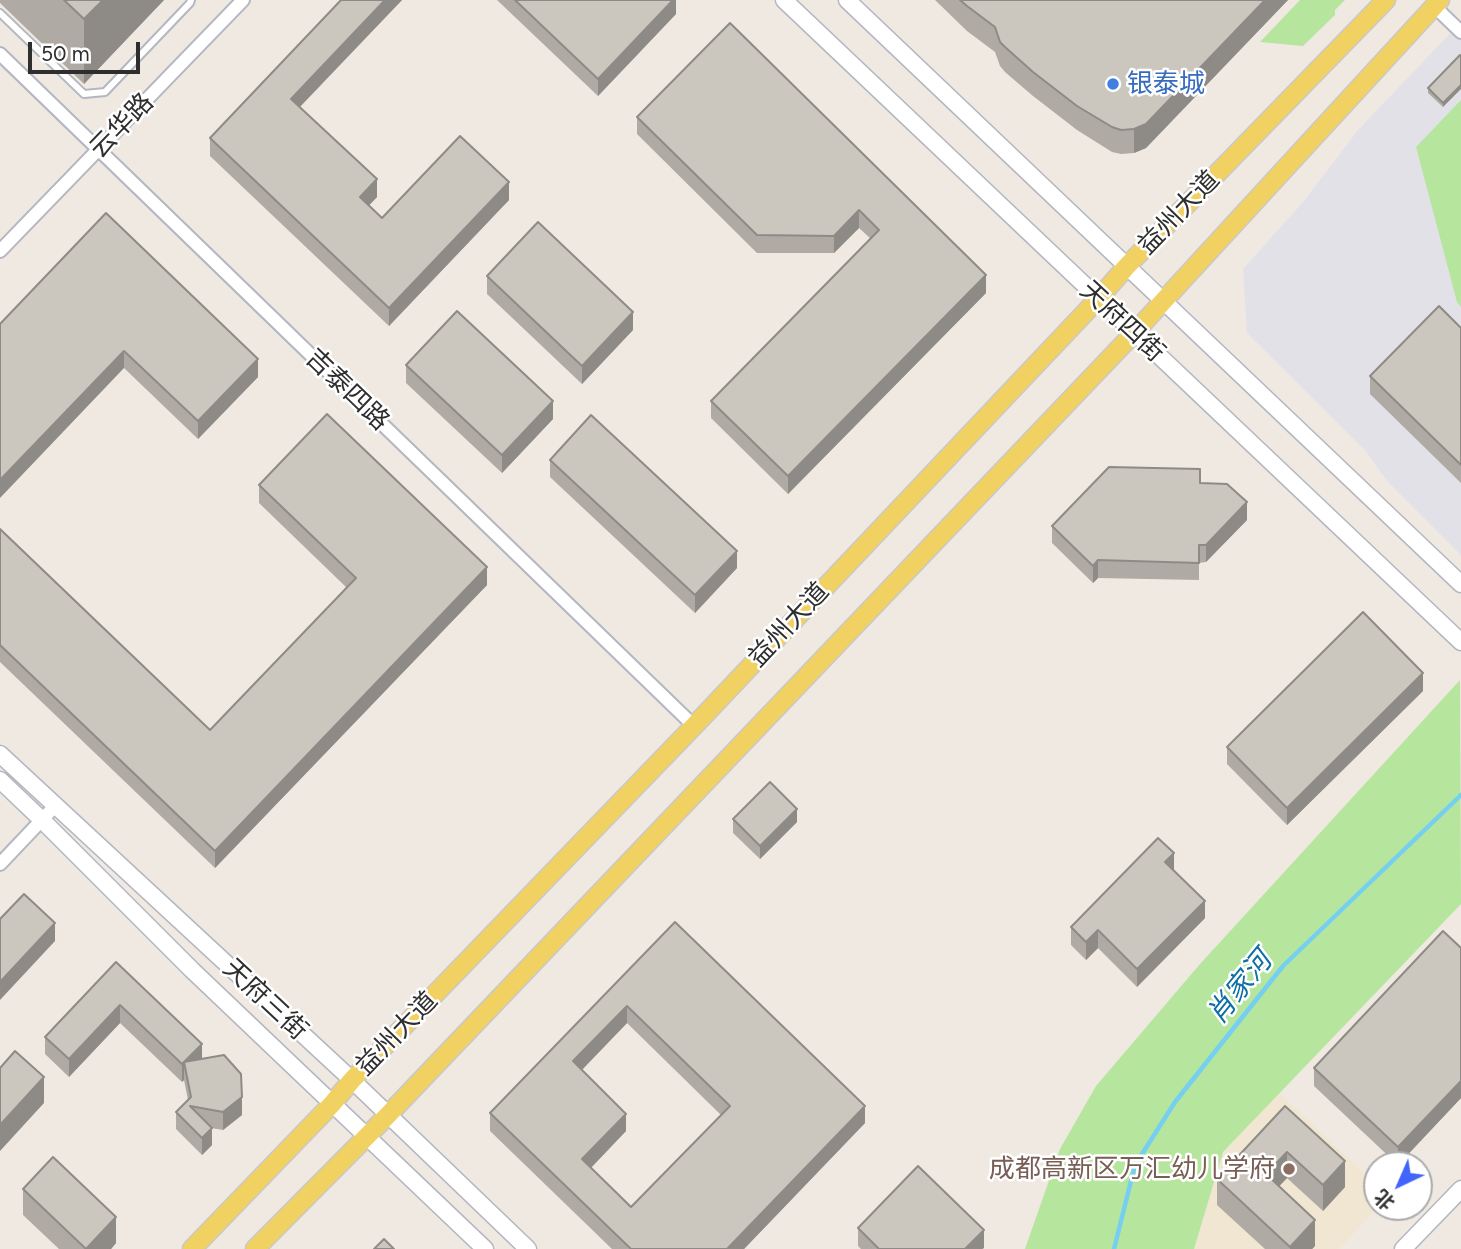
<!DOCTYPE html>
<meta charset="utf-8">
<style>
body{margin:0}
#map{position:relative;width:1461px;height:1249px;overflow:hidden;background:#efe9e1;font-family:Figtree,"Noto Sans SC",sans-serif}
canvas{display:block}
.north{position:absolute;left:1363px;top:1151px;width:70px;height:70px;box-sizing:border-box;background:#fff;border:2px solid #ababab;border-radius:50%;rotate:224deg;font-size:19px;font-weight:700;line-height:28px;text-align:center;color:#2e2e2e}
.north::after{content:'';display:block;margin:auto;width:24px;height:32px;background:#4264fb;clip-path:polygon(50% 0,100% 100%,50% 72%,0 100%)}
.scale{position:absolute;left:28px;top:42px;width:112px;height:32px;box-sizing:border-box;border:4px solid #2e2e2e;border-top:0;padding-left:9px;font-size:21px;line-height:24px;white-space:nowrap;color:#2e2e2e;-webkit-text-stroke:5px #fff;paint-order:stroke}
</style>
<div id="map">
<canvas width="1461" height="1249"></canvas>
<div class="north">北</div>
<div class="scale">50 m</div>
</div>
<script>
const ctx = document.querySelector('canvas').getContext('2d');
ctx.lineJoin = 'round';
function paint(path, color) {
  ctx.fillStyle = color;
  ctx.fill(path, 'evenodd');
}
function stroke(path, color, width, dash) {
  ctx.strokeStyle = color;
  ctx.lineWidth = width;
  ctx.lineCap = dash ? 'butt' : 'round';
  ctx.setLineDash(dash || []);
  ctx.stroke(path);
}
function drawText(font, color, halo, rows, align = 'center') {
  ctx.font = font + ' Figtree,"Noto Sans SC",sans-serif';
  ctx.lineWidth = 5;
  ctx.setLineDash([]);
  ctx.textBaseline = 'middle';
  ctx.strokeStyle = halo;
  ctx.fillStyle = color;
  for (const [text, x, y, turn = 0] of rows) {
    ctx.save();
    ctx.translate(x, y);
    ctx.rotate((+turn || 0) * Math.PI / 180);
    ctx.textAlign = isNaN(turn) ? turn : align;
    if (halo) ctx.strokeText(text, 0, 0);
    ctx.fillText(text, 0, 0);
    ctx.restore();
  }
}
paint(new Path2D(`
 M1461,22v533l-73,-73 -23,-32 -118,-117 -4,-64 61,-68 54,-71z`), '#e3e1e8');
paint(new Path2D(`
 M1279,1093l98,92v22h1l-39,42h-145l29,-96z`), '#f0e6d1');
paint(new Path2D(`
 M1300,0h45l-10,10v5l-32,31 -43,-4z
 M1461,100v207l-4,-5 -41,-155z
 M1460,680l1,224 -238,248 -29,97h-169l35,-100 36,-63 104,-122z`), '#b6e59e');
stroke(new Path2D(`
 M1114,1249l21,-84 40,-63 108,-136 178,-171`), '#75cff0', 4.5);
const lane = new Path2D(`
 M0,13l84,81 21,-2 85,-89 1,-3`);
const street = new Path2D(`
 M1434,6l27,26
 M0,54l694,672
 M0,251l243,-251
 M0,864l55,-58`);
const secondary = new Path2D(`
 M784,0l677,642
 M847,0l614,584
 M0,754l352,326 176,169
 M0,780l42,40 150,150 293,279
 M1403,1249l58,-60`);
const primary = new Path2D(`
 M192,1249l140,-145 20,-24 342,-354 404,-427 29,-33 259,-266
 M255,1249l133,-134 746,-782 306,-333`);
stroke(lane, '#b4b7c1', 10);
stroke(street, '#b4b7c1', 16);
stroke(secondary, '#b4b7c1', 19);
stroke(primary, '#c9c9c9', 21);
stroke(lane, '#fff', 6);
stroke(street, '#fff', 12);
stroke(secondary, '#fff', 16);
stroke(primary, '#f2d163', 18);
paint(new Path2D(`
 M0,0h164l-80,84 -84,-81z
 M341,0h61l-102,107 77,90 -8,8 13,13 127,-18 -120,126 -179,-170v-18z
 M497,0h179v14l-78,82z
 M935,0h353l-142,148 -12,5 -13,1 -9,-2 -35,-22 -44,-34 -28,-24 -5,-6 -5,-14 -28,-21z
 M730,23l256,270 -198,201 -77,-76v-17l160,-162 -12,-11 -25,25h-77l-120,-119v-17z
 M1460,55l-17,52 -15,-14v-5z
 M487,276l146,54 -51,54 -95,-90z
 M0,324l258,53 -60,62 -74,-71z
 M1461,328v155l-91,-89v-18z
 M406,365l147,54 -51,54 -96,-90z
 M550,460l187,108 -42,45 -145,-136z
 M1200,483l47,37 -41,42 -7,1v17l-101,-2 -5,5 -41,-40v-17z
 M259,485l228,100 -272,283 -215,-206v-133l210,201 137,-142 -88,-85z
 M1423,691l-136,134 -60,-61v-17z
 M733,819l64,3 -37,37 -27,-26z
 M1174,870l31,48 -68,69 -39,-39 -12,12 -15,-15v-18z
 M675,922l190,201 -121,126h-132l-122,-118v-18zM627,1023l94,92 -90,92 -40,-39 35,-37 -44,-61z
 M1461,948v150l-63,67 -84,-79v-18z
 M116,962l86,97 40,56 -19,15 -12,-2 1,17 -10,10 -26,-26v-17l12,-12 -4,-20 -2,2 -62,-59 -51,54 -24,-23v-17z
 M1285,1106l60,81 -22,24 -36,-33 -8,8 36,60 -3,3h-47l-48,-44v-26z
 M23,1189l93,54 -5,6h-52l-36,-34z
 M858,1228l126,20 -2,1h-121l-3,-3z`), '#afaba4');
paint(new Path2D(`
 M103,0h61l-80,84v-65z
 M385,0h17l-111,116v-17z
 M673,0h3v14l-78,82v-17z
 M1265,0h23l-142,148 -12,5v-24z
 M1461,85v4l-18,18v-4z
 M377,179v18l-17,18v-18z
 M509,182v18l-120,126v-18z
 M859,210v18l-25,25v-17z
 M986,275v18l-198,201v-18z
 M633,312v18l-51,54v-18z
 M124,351v17l-124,130v-18z
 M258,359v18l-60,62v-18z
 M553,401v18l-51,54v-18z
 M1247,502v18l-41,42v-17z
 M737,551v17l-42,45v-18z
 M1098,560v18l-5,5v-17z
 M487,567v18l-272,283v-17z
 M1423,673v18l-136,134v-17z
 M797,809v13l-37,37v-13z
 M1174,853v18l-9,-9z
 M1205,901v17l-68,69v-18z
 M55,923v18l-55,59v-18z
 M1098,930v18l-12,12v-18z
 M120,1005v18l-51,54v-18z
 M627,1006v17l-54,56v-18z
 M202,1044v18h-18z
 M184,1062v18l-2,2v-18z
 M44,1077v26l-44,48v-26z
 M1461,1081v17l-63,67v-18z
 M242,1097v18l-19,15v-18z
 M865,1106v17l-121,126h-17z
 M626,1114v17l-44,46v-18z
 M212,1128v17l-10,10v-17z
 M1287,1152v26l-21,22v-26z
 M1345,1161v26l-22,24v-26z
 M116,1217v26l-5,6h-25z
 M1315,1220v26l-3,3h-22v-2z
 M984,1230v18l-2,1h-17z`), '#8e8b86');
const building = new Path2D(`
 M64,0h39l-19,19z
 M341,0h44l-94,99 86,80 -17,18 22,21 78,-82 49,46 -120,126 -179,-170z
 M515,0h158l-75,79z
 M960,0h305l-119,124 -12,5 -13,1 -9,-3 -35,-21 -44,-34 -28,-25 -5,-5 -5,-15 -28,-21z
 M730,23l256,252 -198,201 -77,-75 168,-171 -20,-20 -25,26 -77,-1 -120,-118z
 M1460,55l1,1v29l-18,18 -15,-15z
 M106,213l152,146 -60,62 -74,-70 -124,129v-156z
 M538,222l95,90 -51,54 -95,-90z
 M1439,306l22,22v137l-91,-89z
 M457,311l96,90 -51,54 -96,-90z
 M327,414l160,153 -272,284 -215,-206v-116l210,201 146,-152 -97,-93z
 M591,415l146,136 -42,44 -145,-135z
 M1109,467l91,2v14l27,1 20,18 -41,43h-7v18l-101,-3 -5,6 -41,-40z
 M1363,612l60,61 -136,135 -60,-61z
 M770,782l27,27 -37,37 -27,-27z
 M1158,838l16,15 -9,9 40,39 -68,68 -39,-39 -12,12 -15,-15z
 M24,894l31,29 -55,59v-63z
 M675,922l190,184 -138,143h-96l-141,-136zM627,1006l103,100 -99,101 -49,-48 44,-45 -53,-53z
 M1443,931l18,17v133l-63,66 -84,-79z
 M116,962l86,82 -18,18 40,-7 17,19 1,23 -19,15 -33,-6 22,22 -10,10 -26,-26 15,-15 -7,-35 -2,2 -62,-59 -51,54 -24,-22z
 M15,1051l29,26 -44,48v-57z
 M1285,1106l60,55 -22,24 -36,-33 -21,22 49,46 -25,27 -73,-68z
 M53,1157l63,60 -30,32 -63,-60z
 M918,1166l66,64 -19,19h-86l-21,-21z
 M384,1239l10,10h-20z`);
paint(building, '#cbc7bf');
stroke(building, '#8e8b86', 2);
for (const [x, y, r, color] of [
 [1113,84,7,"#3f7fe0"],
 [1289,1169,7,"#8d6e63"]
]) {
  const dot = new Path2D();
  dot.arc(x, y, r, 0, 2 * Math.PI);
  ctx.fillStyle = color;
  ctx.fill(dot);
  stroke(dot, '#fff', 2.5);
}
drawText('26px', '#366cbe', '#fff', [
 ["银泰城",1127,84]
], 'left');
drawText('26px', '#2e2e2e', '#fff', [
 ["云华路",122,126,-46],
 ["益州大道",1179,213,-46],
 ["天府四街",1122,322,43],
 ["吉泰四路",347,390,44],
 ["益州大道",789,625,-47],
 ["天府三街",265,1000,43],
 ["益州大道",397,1034,-46]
]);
drawText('26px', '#785e54', '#fff', [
 ["成都高新区万汇幼儿学府",1275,1169]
], 'right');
drawText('italic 28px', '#0d6fa3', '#fff', [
 ["肖家河",1240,988,-51]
]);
</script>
